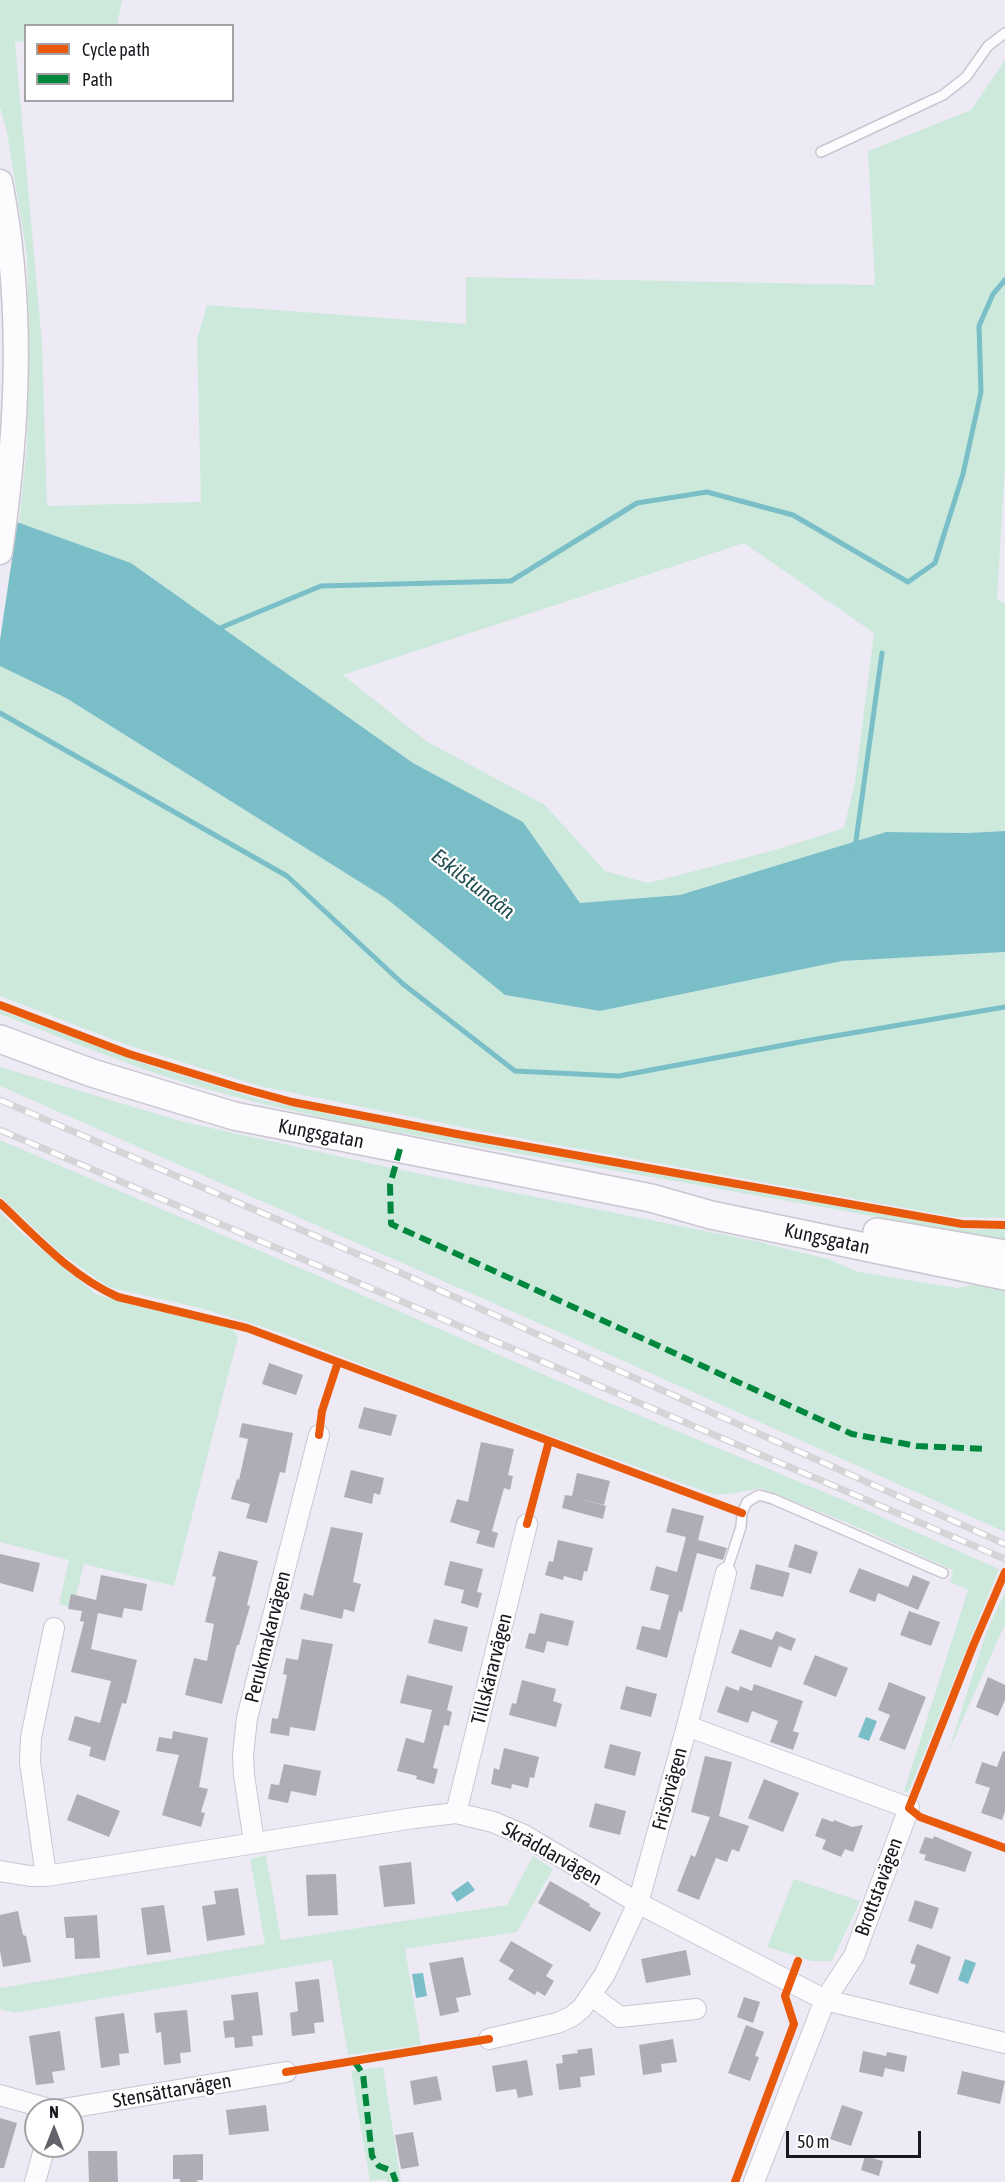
<!DOCTYPE html>
<meta charset="utf-8">
<style>
body{margin:0}
#map{position:relative;width:1005px;height:2182px;overflow:hidden;background:#edeaf5;font-family:"Asap Condensed",sans-serif}
canvas{display:block}
.legend{position:absolute;left:24px;top:24px;width:210px;height:78px;box-sizing:border-box;background:#fff;border:2px solid #a3a3a5;margin:0;padding:8px 10px;list-style:none;font-size:18px;color:#1a181f}
.legend li{display:flex;align-items:center;gap:12px;height:30px}
.legend b{width:30px;border:2px solid #a3a3a5}
.north{position:absolute;left:24px;top:2098px;width:60px;height:60px;box-sizing:border-box;background:#fff;border:2px solid #a3a3a5;border-radius:50%;rotate:0deg;font-size:16px;font-weight:700;line-height:24px;text-align:center;color:#1a181f}
.north::after{content:'';display:block;margin:auto;width:21px;height:27px;background:#64626a;clip-path:polygon(50% 0,100% 100%,50% 72%,0 100%)}
.scale{position:absolute;left:786px;top:2131px;width:135px;height:27px;box-sizing:border-box;border:3px solid #1a181f;border-top:0;padding-left:8px;font-size:18px;line-height:21px;white-space:nowrap;color:#1a181f;-webkit-text-stroke:4px #fff;paint-order:stroke}
</style>
<div id="map">
<canvas width="1005" height="2182"></canvas>
<ul class="legend">
<li><b style="height:8px;background:#e8590c"></b>Cycle path</li>
<li><b style="height:8px;background:#00873e"></b>Path</li>
</ul>
<div class="north">N</div>
<div class="scale">50 m</div>
</div>
<script>
const ctx = document.querySelector('canvas').getContext('2d');
ctx.lineJoin = 'round';
function paint(path, color) {
  ctx.fillStyle = color;
  ctx.fill(path, 'evenodd');
}
function stroke(path, color, width, dash) {
  ctx.strokeStyle = color;
  ctx.lineWidth = width;
  ctx.lineCap = dash ? 'butt' : 'round';
  ctx.setLineDash(dash || []);
  ctx.stroke(path);
}
function drawText(font, color, halo, rows, align = 'center') {
  ctx.font = font + ' "Asap Condensed",sans-serif';
  ctx.lineWidth = 4.5;
  ctx.setLineDash([]);
  ctx.textBaseline = 'middle';
  ctx.strokeStyle = halo;
  ctx.fillStyle = color;
  for (const [text, x, y, turn = 0] of rows) {
    ctx.save();
    ctx.translate(x, y);
    ctx.rotate((+turn || 0) * Math.PI / 180);
    ctx.textAlign = isNaN(turn) ? turn : align;
    if (halo) ctx.strokeText(text, 0, 0);
    ctx.fillText(text, 0, 0);
    ctx.restore();
  }
}
paint(new Path2D(`
 M0,0h122l-5,25 -91,1 -1,15 -10,1 27,301 5,163 154,-4 -4,-163 10,-34 259,19v-47l409,8 -7,-134 103,-41 34,-50v405l-8,134 8,5v227l-38,2 -81,-1 -206,63 -100,8 -57,-81 -110,-59 -282,-200 -112,-40 8,-77 2,-113 -2,-77 -20,-124 -7,-25zM744,543l130,90 -19,149 -11,46 -69,22 -127,33 -43,-12 -60,-66 -119,-64 -83,-66z
 M0,666l66,32 321,201 118,96 95,16 242,-50 163,-9v266l-50,-1 -469,-85 -227,-46 -132,-41 -127,-49z
 M0,1010l140,52 119,37 75,16 176,33 462,82 33,-2v15l-8,-5 -646,-114c-43,-10 -87,-19 -130,-31 -76,-20 -148,-51 -221,-79z
 M0,1067l184,55 226,50 345,69 73,18 31,13 99,16 31,-7 16,3v248l-453,-203 -552,-243z
 M0,1140l323,138 277,121 248,103 151,67 -91,224 -4,-2 64,-201 -18,-8 3,-12 -105,-47 -88,-35 -24,5 -21,2 -255,-92 -179,-70 -77,-24 -96,-22 -49,-35 -59,-56z
 M0,1212l24,23 72,59 41,12 95,22 6,9 -64,249 -90,-22 -11,44 -14,-4 10,-44 -69,-18z
 M1005,1592v32l-57,129 38,-120z
 M266,1855l15,85 226,-35 26,-49 20,13 -36,63 -112,17 16,96 -73,10 -16,-95 -318,53 -14,-4v-21l265,-44 -15,-85z
 M794,1879l66,22 -28,60h-20l-45,-14z
 M383,2067l18,115h-14l-1,-3 -16,2 -19,-110z`), '#cde9dc');
paint(new Path2D(`
 M0,516l131,47 282,200 110,59 57,81 100,-8 206,-63 81,1 38,-2v121l-163,9 -242,50 -95,-16 -118,-96 -321,-201 -66,-32z
 M866,1717l11,4 -8,20 -11,-4z
 M468,1881l7,9 -18,12 -6,-9z
 M965,1959l11,4 -8,21 -10,-4z
 M423,1973l4,23 -11,2 -4,-24z`), '#7abfc7');
paint(new Path2D(`
 M0,513l18,6 -18,121z`), '#edeaf5');
stroke(new Path2D(`
 M215,630l106,-44 190,-5 126,-78 70,-11 86,23 115,67 27,-19 28,-89 18,-82 -2,-66 14,-32 12,-14
 M0,713l287,163 116,108 112,87 104,5 192,-36 194,-33
 M855,848l27,-195`), '#7abfc7', 5);
paint(new Path2D(`
 M269,1363l34,12 -7,20 -34,-11z
 M364,1407l33,8 -6,21 -33,-8z
 M242,1423l51,10 -8,40 -5,-1 -13,51 -21,-5 4,-14 -19,-5 6,-20 2,1 9,-41 -9,-2z
 M481,1442l33,7 -6,26 5,1 -3,14 -6,-2 -12,43 6,2 -4,15 -18,-5 4,-12 -30,-9 7,-23 11,3z
 M351,1470l33,8 -4,17 -6,-2 -2,11 -28,-7z
 M577,1473l33,8 -6,24 -29,-7 31,8 -3,13 -41,-11 3,-13 7,1z
 M672,1508l32,8 -6,24 29,8 -4,12 -26,-7 -15,59 -3,-1 -12,47 -31,-9 6,-23 18,4 9,-35 -19,-5 6,-24 21,6 9,-35 -20,-5z
 M331,1527l32,6 -10,49 8,2 -7,28 -10,-3 -2,10 -42,-10 4,-16 9,3z
 M558,1540l35,8 -6,24 -3,-1 -2,10 -18,-5 -1,4 -18,-5 4,-14 4,1z
 M795,1544l23,8 -7,22 -23,-7z
 M219,1551l39,10 -11,44 3,1 -11,39h-2l-15,59 -37,-9 9,-37 13,3 7,-37 -9,-2 11,-45 -4,-1z
 M0,1554l40,9 -7,29 -33,-9z
 M450,1561l33,8 -6,23 5,1 -4,15 -17,-5 3,-13 -20,-5z
 M756,1564l34,9 -7,24 -33,-8z
 M859,1568l49,19 5,-12 17,7 -12,28 -40,-17 -3,9 -26,-10z
 M101,1575l46,9 -5,27 -18,-3 -2,10 -24,-5 -7,36 46,11 -11,44 -4,-1 -17,58 -16,-5 2,-9 -23,-7 7,-24 25,7 11,-42 -40,-9 13,-50 -4,-1 2,-10 -14,-2 3,-15 25,6z
 M909,1611l31,11 -9,24 -31,-11z
 M540,1613l34,8 -6,25 -21,-5 -3,12 -19,-5 4,-15 6,1z
 M434,1619l34,8 -6,25 -34,-9z
 M740,1629l32,11 4,-9 20,8 -5,12 -12,-5 -8,22 -40,-15z
 M302,1639l31,5 -18,87 -25,-4 -1,9 -19,-3 2,-15 6,1 9,-44 -4,-1 3,-16 12,2z
 M815,1655l33,13 -12,29 -33,-13z
 M407,1675l46,11 -6,24 5,2 -3,14 -5,-1 -11,43 5,1 -4,15 -18,-5 1,-3 -20,-5 9,-33 18,5 8,-33 -32,-7z
 M988,1677l17,8v15l-7,16 -22,-9z
 M522,1680l34,9 -3,12 9,3 -6,23 -47,-12 3,-12 4,1z
 M889,1682l37,15 -21,53 -26,-10 11,-25 -12,-5z
 M754,1684l49,17 -10,30 6,2 -6,17 -23,-8 8,-21 -26,-10 -4,12 -31,-11 9,-26 13,5 1,-5 12,5z
 M626,1686l31,8 -6,23 -31,-8z
 M173,1731l35,7 -9,49 9,2 -7,23 4,1 -4,14 -39,-12 17,-60 -23,-4 3,-14 13,2z
 M610,1744l31,8 -6,24 -31,-8z
 M504,1748l35,9 -5,21 -4,-1 -2,11 -16,-4 -1,5 -20,-5 3,-16 5,2z
 M1003,1751l2,1v59l-3,9 -21,-7 9,-25 -15,-5 7,-21 15,5z
 M705,1756l27,6 -13,54 30,10 -10,26 -7,-3 -5,13 -11,-4 -17,42 -22,-9 14,-36 4,2 15,-40 -19,-5z
 M284,1764l37,7 -5,25 -25,-5 -3,12 -20,-4 3,-15 8,1z
 M764,1779l35,14 -16,39 -35,-14z
 M77,1794l43,17 -11,26 -42,-17z
 M595,1803l31,8 -6,24 -31,-8z
 M822,1818l11,4 1,-2 18,7 11,-2 -10,27 -8,-3 -4,8 -19,-8 4,-9 -11,-4z
 M934,1836l38,16 -7,20 -41,-12 2,-5 -7,-2 6,-16 8,2z
 M411,1862l4,42 -31,3 -5,-41z
 M336,1874l2,41 -30,1 -2,-41z
 M550,1881l40,23 -1,2 12,7 -11,19 -52,-29z
 M238,1888l7,47 -38,6 -5,-35 14,-2 -2,-13z
 M915,1900l24,8 -7,21 -24,-8z
 M164,1905l7,47 -24,3 -6,-47z
 M18,1911l5,24 3,1 5,26 -28,5 -3,-16v-36z
 M97,1915l3,43 -25,1 -1,-21h-8l-2,-21z
 M511,1941l42,24 -7,11 8,5 -9,15 -8,-5 -2,4 -27,-16 6,-9 -15,-9z
 M917,1944l34,13 -13,37 -29,-10 7,-19 -6,-2z
 M686,1950l5,25 -45,8 -5,-24z
 M463,1957l8,38 -15,3 3,14 -19,4 -11,-53z
 M319,1979l5,43 -10,1 1,10 -23,3 -2,-23 8,-2 -3,-29z
 M258,1992l5,43 -11,1 1,10 -18,2 -1,-11 -9,1 -2,-17 11,-1 -3,-25z
 M744,1997l16,5 -7,21 -16,-6z
 M187,2010l4,42 -11,1 1,10 -17,2 -3,-33 -5,1 -2,-20z
 M124,2013l5,40 -10,1 1,11 -19,3 -6,-51z
 M746,2025l18,7 -9,24 4,1 -9,24 -22,-8z
 M60,2031l5,39 -13,2 2,11 -18,2 -7,-49z
 M673,2039l4,23 -16,2 1,8 -19,3 -4,-30z
 M592,2048l3,27 -15,2 1,10 -22,3 -3,-26 7,-1 -1,-8 16,-2 -1,-3z
 M863,2051l23,5 1,-4 20,4 -3,16 -19,-4 -2,9 -24,-5z
 M527,2060l6,35 -15,3 -2,-9 -20,3 -4,-26z
 M962,2071l43,10 -5,23 -43,-10z
 M437,2076l5,24 -28,5 -4,-24z
 M266,2105l3,26 -40,4 -3,-25z
 M842,2105l21,7 -12,34 -21,-7z
 M0,2118l17,5 -13,45h-4z
 M413,2132l6,34 -18,3 -6,-34z
 M88,2151h29l1,31h-29z
 M203,2154v26h-6l1,2h-18v-3h-7v-24z
 M865,2156l18,5 -4,15 -18,-6z`), '#afacb5');
const service = new Path2D(`
 M821,152l122,-57 23,-18 22,-31 17,-13
 M726,1573l15,-46 1,-14 5,-11 12,-7 14,4 170,74`);
const minor = new Path2D(`
 M687,1726l222,82 -55,148 -29,44 -71,182
 M456,1813l71,-289
 M254,1842l-10,-67 -1,-20 4,-37 72,-283
 M0,1871l30,5h16l368,-58 42,-5 37,9 31,13 114,68 187,97 180,43
 M46,1876l-16,-114 1,-25 23,-109
 M592,1996l28,21 76,-8
 M489,2039l68,-16 14,-6 11,-9 23,-34 33,-71 49,-177 39,-153
 M0,2095l53,15
 M57,2110l229,-38
 M35,2182l10,-36`);
const tertiary = new Path2D(`
 M0,182c24,122 18,247 0,370`);
const secondary = new Path2D(`
 M0,1039l92,34 142,43 417,82 60,17 294,61
 M877,1232l128,22`);
stroke(service, '#c9c6cf', 12);
stroke(minor, '#c9c6cf', 22);
stroke(tertiary, '#c9c6cf', 27);
stroke(secondary, '#c9c6cf', 30);
stroke(service, '#fcfcfe', 9);
stroke(minor, '#fcfcfe', 20);
stroke(tertiary, '#fcfcfe', 24);
stroke(secondary, '#fcfcfe', 27);
const rail = new Path2D(`
 M0,1100l392,169 613,275
 M0,1130l1005,429`);
stroke(rail, '#d5d5d7', 7);
stroke(rail, '#fff', 4.5, [14]);
stroke(new Path2D(`
 M400,1149l-10,36 1,39 461,210 65,12 70,3
 M354,2061l9,13 9,82 7,10 13,5 4,11`), '#00873e', 6, [12, 6]);
stroke(new Path2D(`
 M0,1005l129,49 108,33 55,15 170,33 500,89 43,1
 M0,1203c37,35 71,73 118,94l129,31 495,185
 M319,1435l3,-24 16,-49
 M527,1524l22,-83
 M1005,1572l-32,74 -64,162 11,9 85,31
 M286,2072l203,-33
 M735,2182l59,-158 -9,-28 13,-35`), '#e8590c', 8);
drawText('20px', '#1a181f', '#fff', [
 ["Kungsgatan",321,1134,11],
 ["Kungsgatan",827,1239,12],
 ["Perukmakarvägen",268,1637,-76],
 ["Tillskärarvägen",492,1669,-76],
 ["Frisörvägen",670,1789,-75],
 ["Skräddarvägen",552,1854,29],
 ["Brottstavägen",879,1887,-70],
 ["Stensättarvägen",172,2091,-10]
]);
drawText('italic 21px', '#214e50', '#fff', [
 ["Eskilstunaån",473,884,38]
]);
</script>
